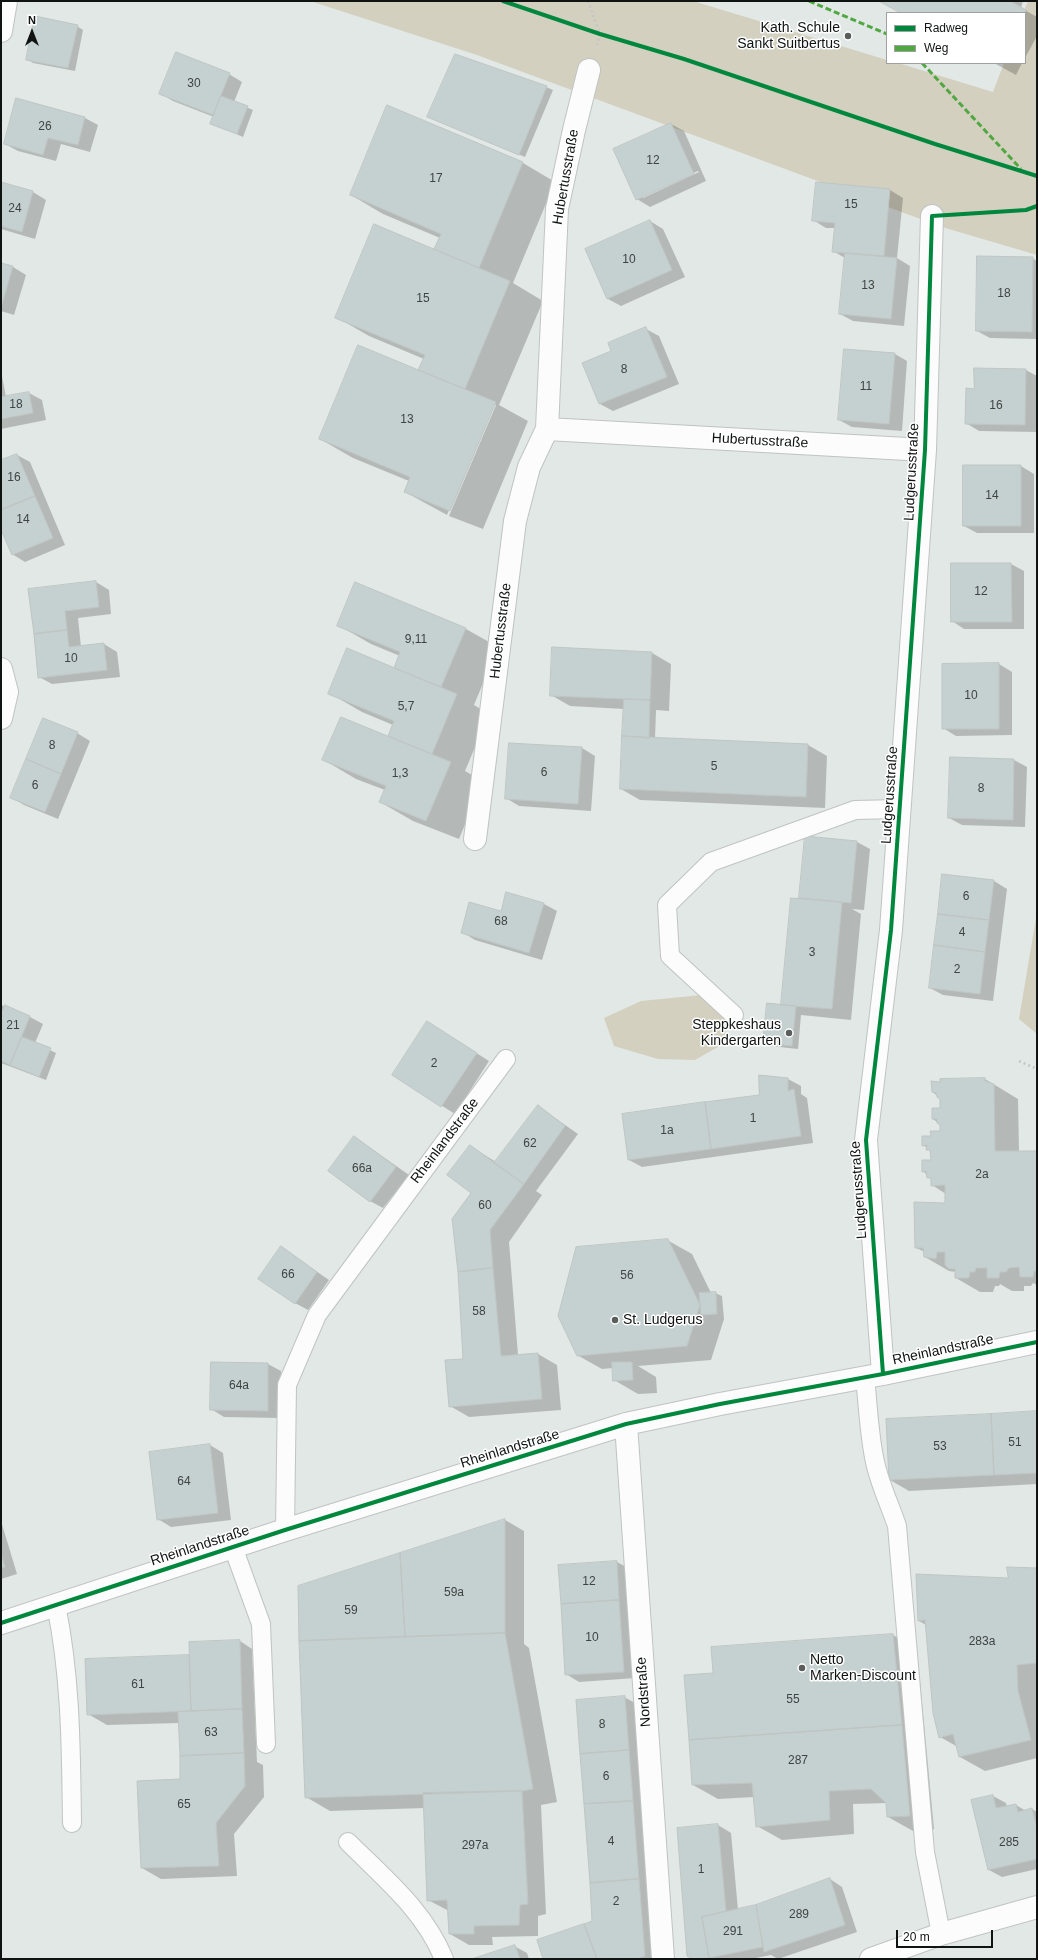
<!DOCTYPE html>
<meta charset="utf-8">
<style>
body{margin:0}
#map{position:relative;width:1038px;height:1960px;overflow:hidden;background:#e2e8e5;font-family:Helvetica,sans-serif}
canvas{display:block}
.frame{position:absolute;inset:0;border:2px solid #0f1311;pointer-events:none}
.legend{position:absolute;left:886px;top:12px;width:140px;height:52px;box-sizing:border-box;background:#fff;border:1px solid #9fa1a0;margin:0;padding:5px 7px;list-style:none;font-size:12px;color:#0f1311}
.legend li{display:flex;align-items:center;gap:8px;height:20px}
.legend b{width:20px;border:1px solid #9fa1a0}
.north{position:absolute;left:12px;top:12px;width:40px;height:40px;-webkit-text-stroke:3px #fff;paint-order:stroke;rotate:0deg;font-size:11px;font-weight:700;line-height:16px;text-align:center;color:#0f1311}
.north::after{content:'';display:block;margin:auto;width:14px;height:18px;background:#0f1311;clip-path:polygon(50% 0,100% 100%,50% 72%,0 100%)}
.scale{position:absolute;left:896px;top:1930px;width:97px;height:18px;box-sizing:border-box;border:2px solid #0f1311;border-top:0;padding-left:5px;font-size:12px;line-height:14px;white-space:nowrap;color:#0f1311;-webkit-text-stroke:3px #fff;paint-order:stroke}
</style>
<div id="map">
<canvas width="1038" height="1960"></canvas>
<div class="frame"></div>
<ul class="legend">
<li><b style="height:5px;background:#00873e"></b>Radweg</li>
<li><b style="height:5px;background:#51a842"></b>Weg</li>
</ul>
<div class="north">N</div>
<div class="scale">20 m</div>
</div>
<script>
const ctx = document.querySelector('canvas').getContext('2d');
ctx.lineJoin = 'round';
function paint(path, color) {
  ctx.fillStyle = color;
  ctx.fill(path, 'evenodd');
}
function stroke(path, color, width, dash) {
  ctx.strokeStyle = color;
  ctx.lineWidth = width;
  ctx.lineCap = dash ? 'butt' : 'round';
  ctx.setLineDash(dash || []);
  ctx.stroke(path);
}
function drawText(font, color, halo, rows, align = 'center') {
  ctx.font = font + ' Helvetica,sans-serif';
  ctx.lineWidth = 3;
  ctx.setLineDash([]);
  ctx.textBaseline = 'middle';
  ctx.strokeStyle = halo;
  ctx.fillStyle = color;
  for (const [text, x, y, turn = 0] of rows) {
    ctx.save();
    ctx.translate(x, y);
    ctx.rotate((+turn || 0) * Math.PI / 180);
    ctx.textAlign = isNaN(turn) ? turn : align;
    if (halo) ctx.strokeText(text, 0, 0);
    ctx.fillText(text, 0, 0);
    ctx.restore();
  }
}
paint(new Path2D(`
 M310,1h383l194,59v3h11l95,29 11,-29h21v-50h-2l5,-12h9v254l-95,-28 -465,-172z
 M1037,912v122l-18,-15z
 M702,995c23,18 30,18 21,49l-28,16 -37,-1 -44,-13 -10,-28 37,-17z`), '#d3d0bf');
paint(new Path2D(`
 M881,1h142l-2,7 16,9v19l-12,22v-45h-123z
 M77,26l6,4 -8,41 -42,-8 -6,-4z
 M994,63h28l-6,12z
 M229,74l13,8 -8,20 19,8 -10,27 -32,-14 3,-6 -41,-16 -12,-7z
 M546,87l7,3 -28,67 -96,-40z
 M16,99l69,19 13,7 -8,27 -29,-8 -5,17 -38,-10 -13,-7z
 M387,107l136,56 32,19 -42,101 30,18 -44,104 29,16 -45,108 -34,-13 47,-111h-3l-46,110 -42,-23 4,-11 -56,-23 -33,-19 99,-68 5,-12 -55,-23 -33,-19 99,-66 5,-13 -57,-24 -32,-19z
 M671,124l13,7 22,50 -56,26 -13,-8zM698,171l1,1 -56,26v-2z
 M1,183l32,9 13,8 -11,39 -34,-10z
 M890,190l13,8 -6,60 13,8 -6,60 -51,-5 -13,-7 5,-56 -12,-7 3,-23h-10l-13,-8z
 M650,221l13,8 22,48 -64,29 -13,-7 -22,-49z
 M1032,258l5,3v78l-47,-1 -13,-7z
 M1,264l12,3 13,8 -12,40 -13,-4z
 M646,329l13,7 20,48 -66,27 -13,-7 -17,-40 30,-12z
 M895,354l12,7 -5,70 -50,-4 -13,-7z
 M1026,370l11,6v56l-58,-1 -13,-8z
 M1,371l5,26 23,-4 13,7 4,20 -45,9z
 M17,455l13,7 35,83 -40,17 -13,-8 -11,-27v-65z
 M964,466h57l13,8v59h-57l-13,-7z
 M952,564h59l13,7v58h-60l-12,-8z
 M96,582l13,8 2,24 -33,4 3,29 23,-3 13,8 3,25 -68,7 -13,-7 -10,-87z
 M338,625l128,4 32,18 -24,58 15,9 -24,57 18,10 -24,58 -46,-18 -33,-19 5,-12 -29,-11 -32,-19 64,-23 5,-12 -31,-13 -33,-19 66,-24 5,-13 -29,-12z
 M553,648l99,5 19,11 -2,47 -13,-1 -1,29 153,6 19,11 -2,52 -185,-8 -19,-11 3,-80 -54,-3 -19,-11z
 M999,664l13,8v63l-56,1 -13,-8z
 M77,733l13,8 -32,78 -34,-14 -13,-8z
 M510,744l72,4 13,8 -4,55 -72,-5 -13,-8z
 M951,758l63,2 13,7 -2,60 -63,-2 -13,-7z
 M857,842l13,7 -6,61 -12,-1 9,5 -10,106 -50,-5 -3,34 -28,-3 -6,-3 18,-37 22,-106 -4,-2z
 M994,881l13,8 -14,112 -50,-6 -13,-7z
 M507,893l37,11 13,7 -15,49 -67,-20 -13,-8 39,-20z
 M1,1005l29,12 13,7 -8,19 21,10 -10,27 -45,-17z
 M440,1030l49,31 -34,53 -62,-39z
 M788,1079l13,7v8l6,4 6,45 -171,24 -13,-7 -6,-45 137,-19z
 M985,1079l33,20 1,53h18v133l-4,-2 -2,3h-7v5h-12l-12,-7 -1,2h-4l-2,6h-13l-24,-14v-6l-7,-1 -24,-14v-5l-9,-4 30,-44v-10l-14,-9v-5l-9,-9 9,-10v-9l-9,-7 9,-8 9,-5v-7l-8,-6 8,-10v-11l-9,-6 9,-9z
 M538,1106l40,28 -42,57 6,4 -33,47 9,113 20,-1 19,11 4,45 -92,7 -19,-11 14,-46 8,-167 -2,-47 26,16z
 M355,1137l54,38 -26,33 -13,-7z
 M667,1240l25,14 19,39h4l7,3 2,23 -13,41 -73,6 18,11 1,16 -19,1 -24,-14 -1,-12 -11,1 -25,-14z
 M281,1247l48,33 -21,30 -13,-7z
 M212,1363l56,1 13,7 -1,47 -56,-1 -13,-8z
 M1037,1412v72l-128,7 -19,-11z
 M210,1445l13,8 8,67 -60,7 -13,-8z
 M505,1520l19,11v113l5,4 28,154 -16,3 5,109 -8,2v20l-46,1 1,8h-24l-19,-11 -1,-23 -21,-11 -3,-92 -95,3 -24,-14z
 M1,1521l16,53 -16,5z
 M617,1562l13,7 6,109 -57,4 -13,-8z
 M1037,1569v189l-52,13 -25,-14 -2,-10 -18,-10 -14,-112 -7,-4 90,-42z
 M893,1635l24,14 17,180 -21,2 -25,-14 -1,-14 -34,1 1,30 -72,6 -25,-14 -3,-29 -36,2 -25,-14 21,-111z
 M240,1641l12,8 5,113 6,3 1,32 -30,37 3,42 -76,3 -19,-11 39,-88 -2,-57 -72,2 -19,-11 -2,-54 104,-4z
 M624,1697l13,7 21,255h-114l49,-37z
 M993,1796l13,7 1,4 9,-2 10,6 6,-2 5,3v57l-35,8 -13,-7 -17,-69z
 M718,1825l13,8 7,77 18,-4 74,-27 12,8 15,45 -79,27 -7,-4 -20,4h-56l-7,-4z
 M514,1946l13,7 2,6h-54z`), '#0003');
const building = new Path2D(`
 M879,1h131l16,9 -1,3h-124z
 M35,16l43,9 -10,43 -42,-8z
 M176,52l54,21 -17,42 -54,-21z
 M455,54l92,32 -28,69 -92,-38z
 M221,96l27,10 -11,28 -27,-10z
 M16,98l69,19 -7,28 -30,-7 -5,17 -39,-11z
 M387,105l136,57 -44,106 -45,-19 7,-15 -91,-39z
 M671,123l23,51 -58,26 -23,-51z
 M1,182l32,9 -11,41 -21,-6z
 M816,182l74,7 -6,67 -52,-4 3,-29 -23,-2z
 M650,220l22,50 -65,29 -22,-50z
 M374,224l136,57 -45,108 -47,-19 7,-15 -90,-37z
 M845,253l52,5 -6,61 -52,-5z
 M977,256l56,1 -1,75 -56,-1z
 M1,263l12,3 -12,42z
 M646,327l21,50 -68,27 -17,-41 29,-12 -3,-8z
 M358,345l138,57 -46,109 -46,-19 6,-15 -91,-38z
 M844,349l51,4 -6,71 -51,-4z
 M974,368l52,1 -1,56 -60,-1 1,-36 8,1z
 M29,392l4,21 -32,6v-22z
 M17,454l18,42 -34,14v-50z
 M963,465h58v61h-58z
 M35,496l18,42 -41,17 -11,-25v-20z
 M951,563h60l1,59h-61z
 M96,581l3,26 -34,4 2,19 -33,4 -6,-45z
 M355,582l111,46 -25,59 -47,-19 6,-16 -63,-26z
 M67,630l2,17 35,-4 3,27 -69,8 -4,-44z
 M552,647l100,5 -2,48 -100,-4z
 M347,648l110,46 -25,60 -44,-18 6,-15 -66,-27z
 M999,663v66h-57v-65z
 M624,699l26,1 -1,38 -27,-2z
 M341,717l110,45 -25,59 -47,-19 7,-16 -64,-26z
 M43,718l35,14 -17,42 -35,-15z
 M622,736l186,8 -2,53 -186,-8z
 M509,743l73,4 -4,57 -73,-5z
 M950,757l64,2 -1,61 -65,-2z
 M26,759l35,15 -16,38 -35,-14z
 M805,836l52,5 -6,62 -52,-5z
 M942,874l52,6 -5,40 -51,-6z
 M506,892l38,11 -15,50 -68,-20 8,-31 32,9z
 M791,898l51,4 -10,107 -51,-4z
 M938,914l51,6 -4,32 -51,-7z
 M934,945l51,7 -5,42 -51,-6z
 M767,1003l29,3 -4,40 -29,-3z
 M5,1005l25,11 -20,49 -9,-4v-47z
 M427,1021l50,32 -36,54 -49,-32z
 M22,1037l29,11 -12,29 -29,-12z
 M759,1075l29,3v13l6,-2 7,47 -90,13 -6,-47 54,-7z
 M985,1078v3l9,3 1,67h42v120h-3l-1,6h-13l-1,-10 -10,1 -3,4h-6l-1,6h-12v-10h-11l-1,4h-5l-1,6h-14v-9h-6l-4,-4v-13h-8l-1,7 -12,-2 -1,-9h-8l-1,-46 31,1v-18l-14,1v-8h-4l-1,-7 -4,1v-12h9l-1,-10h-4l1,-5 -5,1v-10h9l-1,-5h10v-6l-3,-2v-4h-5v-11h8v-9l-3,-2 -1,-4 -4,-1 -1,-11 9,1v-3z
 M705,1102l6,47 -83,11 -6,-46z
 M538,1105l27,21 -41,58 -30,-21z
 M354,1136l42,31 -26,35 -42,-31z
 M470,1145l54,39 -34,46 3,38 -35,4 -6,-53 19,-26 -24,-18z
 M668,1239l32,66 -13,41 -110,10 -19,-40 18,-69z
 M281,1246l36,26 -22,32 -37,-25z
 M493,1268l8,88 37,-3 4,46 -93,8 -4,-47 18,-1 -5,-87z
 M716,1292l1,22 -16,1 -2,-22z
 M211,1362l57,1v48l-58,-1z
 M612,1362h20l1,18 -20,1z
 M1037,1411v62l-43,2 -3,-61z
 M991,1414l3,61 -105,5 -3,-61z
 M210,1444l8,69 -61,7 -8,-68z
 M505,1519v114l-100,4 -5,-84z
 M400,1553l5,84 -106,4 -1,-55z
 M1,1554l4,13 -4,1z
 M617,1561l2,39 -58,4 -3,-39z
 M1007,1567l30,1v95l-20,2 1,26 13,49 -72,17 -6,-23 -14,4 -6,-25 -8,-93 -7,1 -2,-47 92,4z
 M619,1600l5,72 -59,3 -4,-71z
 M505,1633l28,156 -11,2 -217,7 -6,-157z
 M893,1634l9,91 -213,15 -5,-65 29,-2 -2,-26z
 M240,1640l2,69 -51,2 -2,-69z
 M189,1655l2,56 -104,4 -2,-56z
 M625,1696l4,54 -49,4 -4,-54z
 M242,1709l2,44 -64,3 -2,-44z
 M902,1725l8,91 -23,1 -1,-14 -15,-14 -42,2 1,29 -74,7 -4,-44 -60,2 -3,-45z
 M629,1750l4,51 -49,3 -4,-50z
 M244,1753l1,33 -29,37 3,43 -78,2 -4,-87 43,-2v-23z
 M522,1791l6,113 -8,1 -1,20 -45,1v8h-25l-2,-34 -20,1 -4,-108z
 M993,1795l3,13 20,-4 2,8 14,-4 5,20v31l-49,11 -17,-70z
 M633,1801l6,78 -49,4 -6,-79z
 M718,1824l8,87 -24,6 7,41 -16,1 -6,-3 -10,-128z
 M830,1878l15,47 -81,27 -8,-47z
 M639,1879l6,77 -8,3h-40l-13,-35 8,-3 -2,-38z
 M756,1905l7,42 -54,11 -7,-41z
 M584,1924l13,35h-54l-6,-19z
 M515,1945l5,14h-48z`);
paint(building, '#c5d1d0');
stroke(building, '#bfc5c3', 1);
const lane = new Path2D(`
 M734,1015l-64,-59 -3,-51 44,-43 144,-52 45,-1
 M865,1377c3,28 4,58 10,85 5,23 15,43 22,64l28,326 16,82
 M285,1530l2,-145 30,-70 189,-256
 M233,1547l28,77 5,120
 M56,1605c15,72 15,145 16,218
 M348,1842c36,36 76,68 96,117`);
const street = new Path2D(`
 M1,31l5,-30
 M547,429l378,21
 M1,669l6,23 -6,26
 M475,839l40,-318 14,-54 18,-38 10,-220 17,-79 15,-60
 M883,1374l-17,-234 25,-210 34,-480 7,-234
 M626,1424l37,535
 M1,1623l284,-93 341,-106 94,-20 163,-30 154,-32`);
const secondary = new Path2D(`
 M871,1959l70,-25 96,-27`);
stroke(lane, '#bfc4c2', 20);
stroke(street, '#bfc4c2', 24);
stroke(secondary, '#bfc4c2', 24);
stroke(new Path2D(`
 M588,1l12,33 -3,11
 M1019,1061l18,8`), '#c4c6c5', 2.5, [2, 3]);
stroke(lane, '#fbfcfb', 18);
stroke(street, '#fbfcfb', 22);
stroke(secondary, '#fbfcfb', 22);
stroke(new Path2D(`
 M809,1l78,33
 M922,63l99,106`), '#51a842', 3, [6, 3]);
stroke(new Path2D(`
 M503,1l97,33 84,25 251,85 102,32
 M883,1374l-17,-234 25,-210 34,-480 7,-234 94,-6 11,-4
 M1,1623l284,-93 341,-106 94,-20 163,-30 154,-32`), '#00873e', 4);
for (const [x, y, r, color] of [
 [848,36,4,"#595e5b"],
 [789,1033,4,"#595e5b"],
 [615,1320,4,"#595e5b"],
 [802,1668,4,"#595e5b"]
]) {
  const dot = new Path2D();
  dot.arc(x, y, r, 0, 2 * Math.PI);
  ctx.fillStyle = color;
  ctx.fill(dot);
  stroke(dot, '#fff', 1.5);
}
drawText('12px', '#3e4442', null, [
 ["30",194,84],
 ["26",45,127],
 ["12",653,161],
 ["17",436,179],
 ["15",851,205],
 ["24",15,209],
 ["10",629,260],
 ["13",868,286],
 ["18",1004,294],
 ["15",423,299],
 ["8",624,370],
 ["11",866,387],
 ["18",16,405],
 ["16",996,406],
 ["13",407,420],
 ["16",14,478],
 ["14",992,496],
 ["14",23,520],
 ["12",981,592],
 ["9,11",416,640],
 ["10",71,659],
 ["10",971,696],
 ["5,7",406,707],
 ["8",52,746],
 ["5",714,767],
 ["6",544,773],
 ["1,3",400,774],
 ["6",35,786],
 ["8",981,789],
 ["6",966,897],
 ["68",501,922],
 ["4",962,933],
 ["3",812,953],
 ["2",957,970],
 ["21",13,1026],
 ["2",434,1064],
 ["1",753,1119],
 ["1a",667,1131],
 ["62",530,1144],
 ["66a",362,1169],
 ["2a",982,1175],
 ["60",485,1206],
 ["66",288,1275],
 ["56",627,1276],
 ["58",479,1312],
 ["64a",239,1386],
 ["51",1015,1443],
 ["53",940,1447],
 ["64",184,1482],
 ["12",589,1582],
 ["59a",454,1593],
 ["59",351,1611],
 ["10",592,1638],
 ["283a",982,1642],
 ["61",138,1685],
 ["55",793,1700],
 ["8",602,1725],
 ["63",211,1733],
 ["287",798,1761],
 ["6",606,1777],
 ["65",184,1805],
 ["4",611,1842],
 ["285",1009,1843],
 ["297a",475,1846],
 ["1",701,1870],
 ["2",616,1902],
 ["289",799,1915],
 ["291",733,1932]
]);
drawText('14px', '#0f1311', '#fff', [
 ["Kath. Schule",840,28],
 ["Sankt Suitbertus",840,44],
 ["Steppkeshaus",781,1025],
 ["Kindergarten",781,1041],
 ["St. Ludgerus",623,1320,"left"],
 ["Netto",810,1660,"left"],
 ["Marken-Discount",810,1676,"left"]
], 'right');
drawText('14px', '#0f1311', '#fff', [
 ["Hubertusstraße",566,177,-80],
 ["Hubertusstraße",760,441,3],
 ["Ludgerusstraße",912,472,-87],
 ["Hubertusstraße",501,631,-83],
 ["Ludgerusstraße",890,795,-86],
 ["Rheinlandstraße",445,1141,-53],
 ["Ludgerusstraße",859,1190,-94],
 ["Rheinlandstraße",943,1350,-12],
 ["Rheinlandstraße",510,1449,-17],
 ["Rheinlandstraße",200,1546,-18],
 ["Nordstraße",644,1692,-94]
]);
</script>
